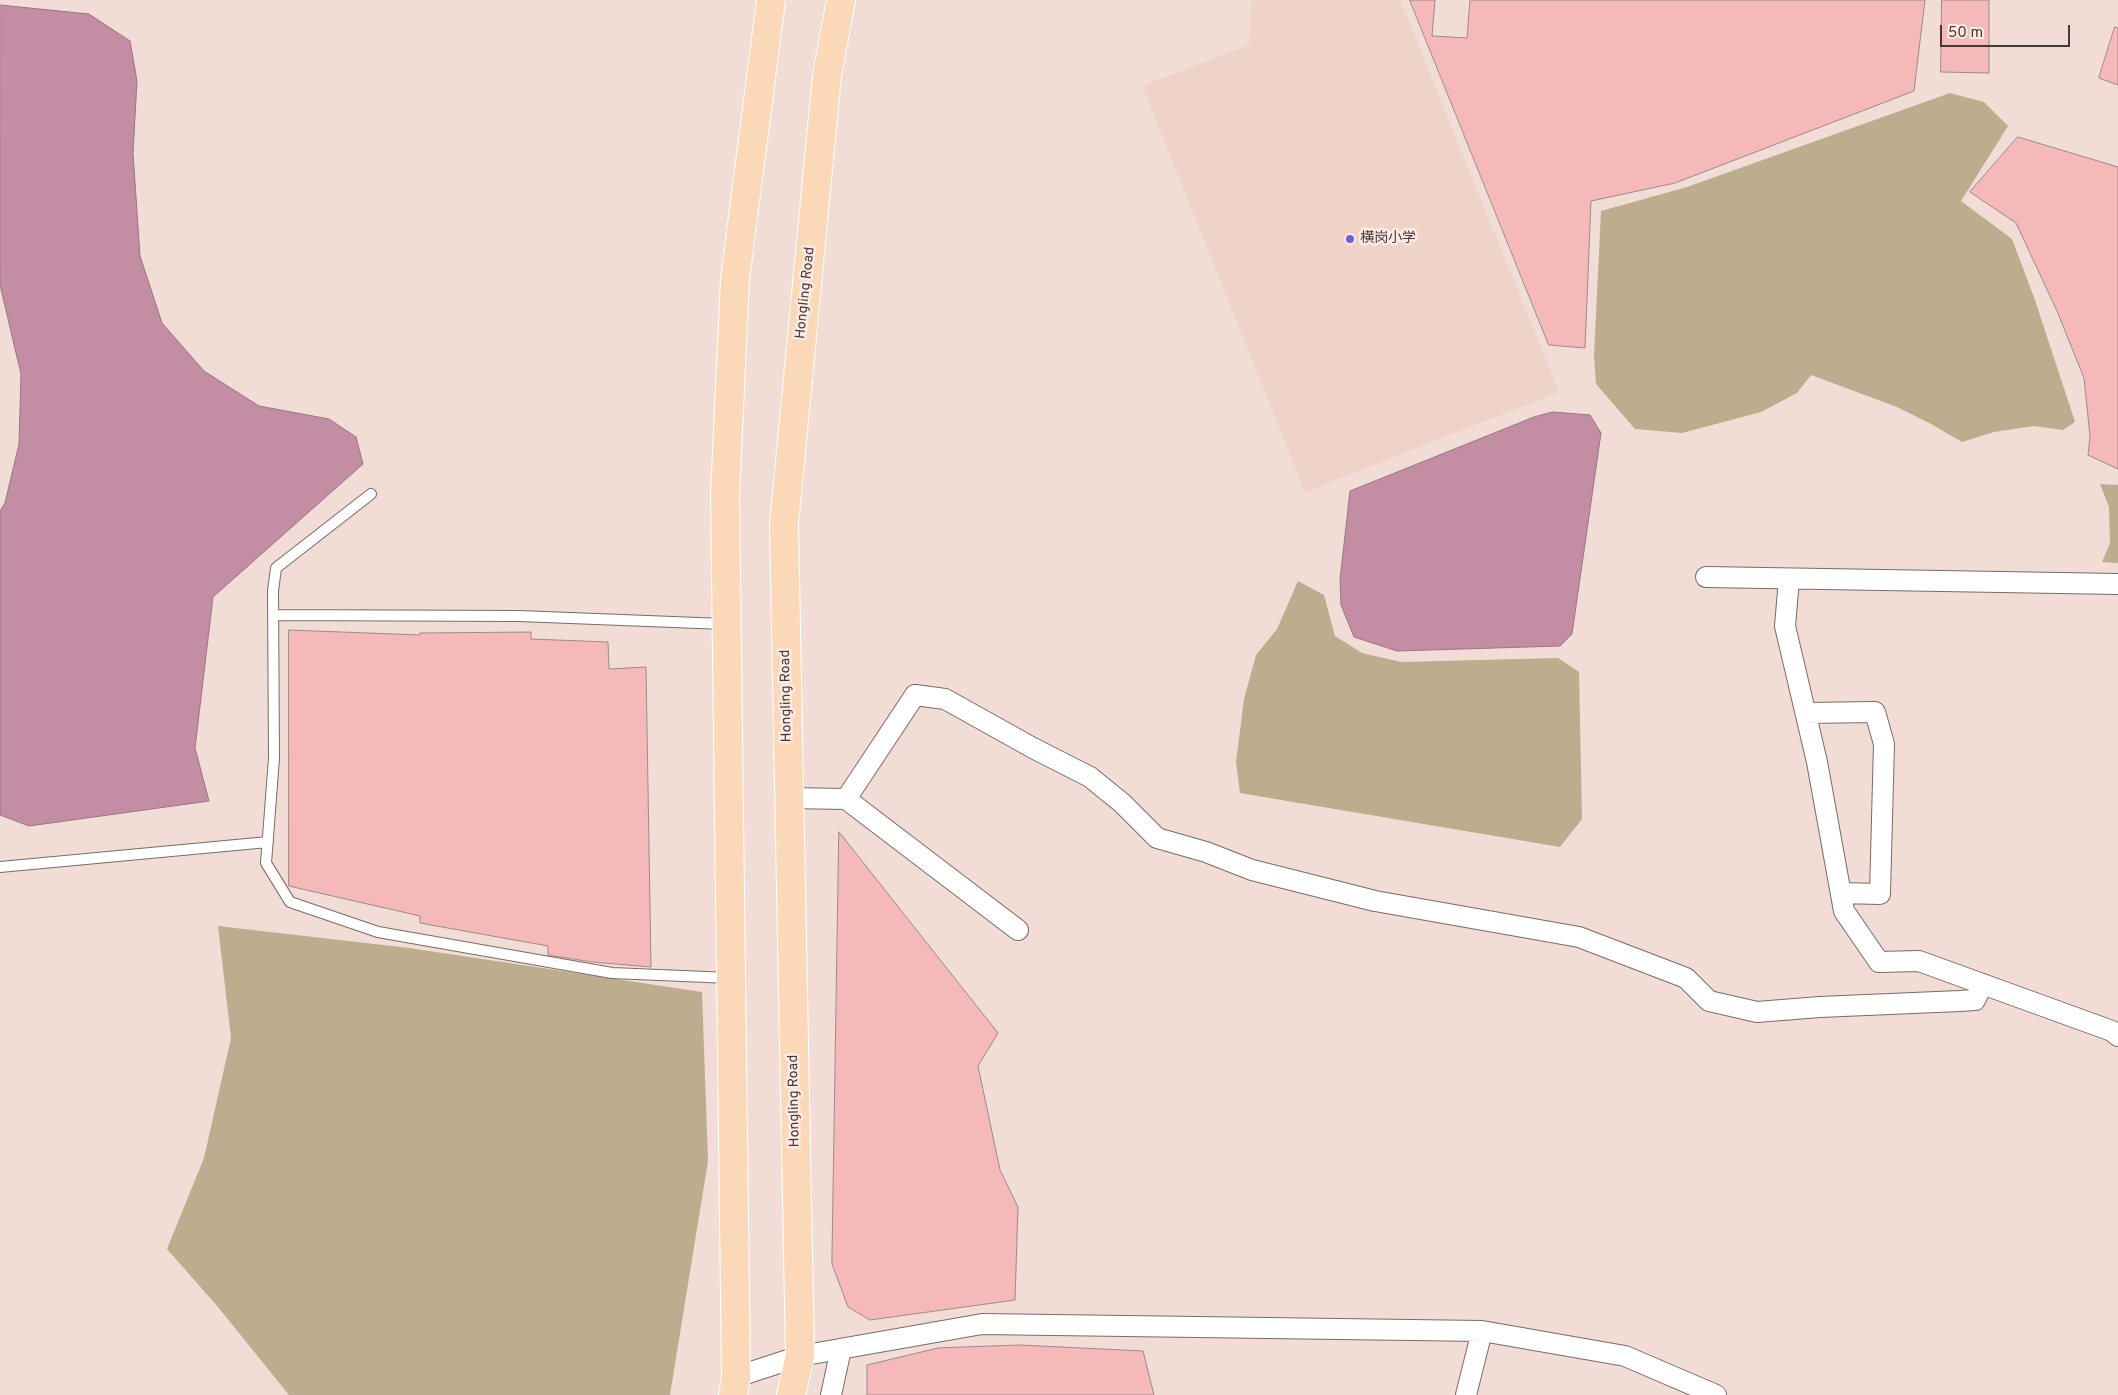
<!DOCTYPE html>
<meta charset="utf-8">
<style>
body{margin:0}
#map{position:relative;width:2118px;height:1395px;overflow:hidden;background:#f1ddd6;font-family:Overpass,sans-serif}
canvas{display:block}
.scale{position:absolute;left:1940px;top:25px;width:130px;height:22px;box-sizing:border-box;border:2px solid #423a37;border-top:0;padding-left:6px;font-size:15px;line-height:18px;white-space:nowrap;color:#423a37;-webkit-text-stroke:4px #ffeae3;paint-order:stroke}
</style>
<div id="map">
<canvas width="2118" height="1395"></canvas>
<div class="scale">50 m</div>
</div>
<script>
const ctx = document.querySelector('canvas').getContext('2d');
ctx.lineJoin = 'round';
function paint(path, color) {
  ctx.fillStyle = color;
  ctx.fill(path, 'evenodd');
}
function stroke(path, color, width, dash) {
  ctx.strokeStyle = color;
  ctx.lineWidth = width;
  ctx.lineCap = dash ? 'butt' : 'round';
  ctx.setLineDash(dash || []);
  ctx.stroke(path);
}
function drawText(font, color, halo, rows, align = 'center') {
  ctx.font = font + ' Overpass,"Noto Sans SC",sans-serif';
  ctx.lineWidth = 5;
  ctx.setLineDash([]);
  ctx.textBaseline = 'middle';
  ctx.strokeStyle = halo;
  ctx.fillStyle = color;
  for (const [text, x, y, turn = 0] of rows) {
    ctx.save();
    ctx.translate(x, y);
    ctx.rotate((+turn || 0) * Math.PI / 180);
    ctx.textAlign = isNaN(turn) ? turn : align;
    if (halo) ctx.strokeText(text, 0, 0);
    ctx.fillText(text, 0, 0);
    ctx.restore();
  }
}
paint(new Path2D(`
 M1252,0h148l159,392 -254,100 -163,-406 107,-41z`), '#efd2c8');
paint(new Path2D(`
 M1950,93l34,9 24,24 -47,75 51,38 23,61 40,122 -12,8 -29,-4 -40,6 -32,10 -31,-18 -34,-17 -86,-32 -14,18 -36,19 -79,21 -47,-4 -39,-45 -2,-28 7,-145 86,-24z
 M2100,484l18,1v78l-16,-1 8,-19 -1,-36z
 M1298,581l26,14 11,41 27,17 39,9 157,-4 21,14 3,147 -22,28 -320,-54 -4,-31 8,-63 12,-44 21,-26z
 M218,926l191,22 293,44 6,169 -38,234h-381l-71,-88 -51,-58 37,-91 27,-120z`), '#bbad8d');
const water = new Path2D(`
 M0,5l89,9 41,27 7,40 -4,72 7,103 22,67 42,48 55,35 70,13 27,18 7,27 -150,133 -18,151 14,53 -180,25 -29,-11v-304l5,-8 14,-59 2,-70 -21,-89z
 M1553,412l37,3 11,18 -29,201 -12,12 -163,5 -43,-14 -13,-32 -1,-25 10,-89 184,-74z`);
paint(water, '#c38da3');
stroke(water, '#9c7483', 1);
const building = new Path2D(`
 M1410,0h25l-3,36 35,2 3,-38h455l-11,91 -239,92 -84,18 -6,147 -36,-3z
 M1942,0h47v73l-48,-1z
 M2115,27l3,1v57l-19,-7z
 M2018,137l100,30v302l-30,-14 2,-19 -6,-58 -27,-67 -41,-88 -46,-31z
 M289,630l131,5v-2l111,-1v7l77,3 1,27 37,-2 5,300 -59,-5 -44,-7v-9l-128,-23v-7l-131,-30z
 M839,832l159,201 -20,33 22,104 18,37 -3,93 -145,20 -22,-13 -16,-43z
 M1020,1345l123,6 11,44h-287v-30l71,-17z`);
paint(building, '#f6b9ba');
stroke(building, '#9d8989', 1);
const lane = new Path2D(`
 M371,494l-95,74 -3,23 1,167 -8,105 24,39 88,30 234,41 118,5
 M273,615l246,1 205,8
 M0,867l268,-25`);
const street = new Path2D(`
 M1706,577l412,7
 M1789,579l-4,47 32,136 27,149 35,51 40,-1 193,70 6,5
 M1806,713l69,-1 9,32 -4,150 -39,-1
 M789,798l57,1 172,131
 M846,799l69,-104 30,4 88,49 57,29 32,26 35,35 49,14 46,18 123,31 204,36 107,41 23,23 48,11 63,-5 140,-6 15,-1 8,-16
 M736,1377l64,-21 182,-32 500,7 143,25 91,39
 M831,1395l10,-46
 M1466,1395l16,-64`);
const primary = new Path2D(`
 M733,1395l3,-18 -11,-883 10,-215 36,-279
 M791,1395l9,-39 -16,-832 43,-449 14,-75`);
stroke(lane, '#7c6a64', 12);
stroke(street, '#7c6a64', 22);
stroke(primary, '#fff', 30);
stroke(lane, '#fff', 10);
stroke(street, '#fff', 20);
stroke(primary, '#fbd9b8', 28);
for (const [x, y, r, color] of [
 [1350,239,5,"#6962db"]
]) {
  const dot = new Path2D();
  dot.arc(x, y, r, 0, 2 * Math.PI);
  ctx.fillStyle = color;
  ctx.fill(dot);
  stroke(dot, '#ffeae3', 2);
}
drawText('14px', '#423a37', '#ffeae3', [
 ["横岗小学",1360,239]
], 'left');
drawText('14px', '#423a37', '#ffeae3', [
 ["Hongling Road",806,293,-84],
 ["Hongling Road",787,696,-91],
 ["Hongling Road",795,1101,-91]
]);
</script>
